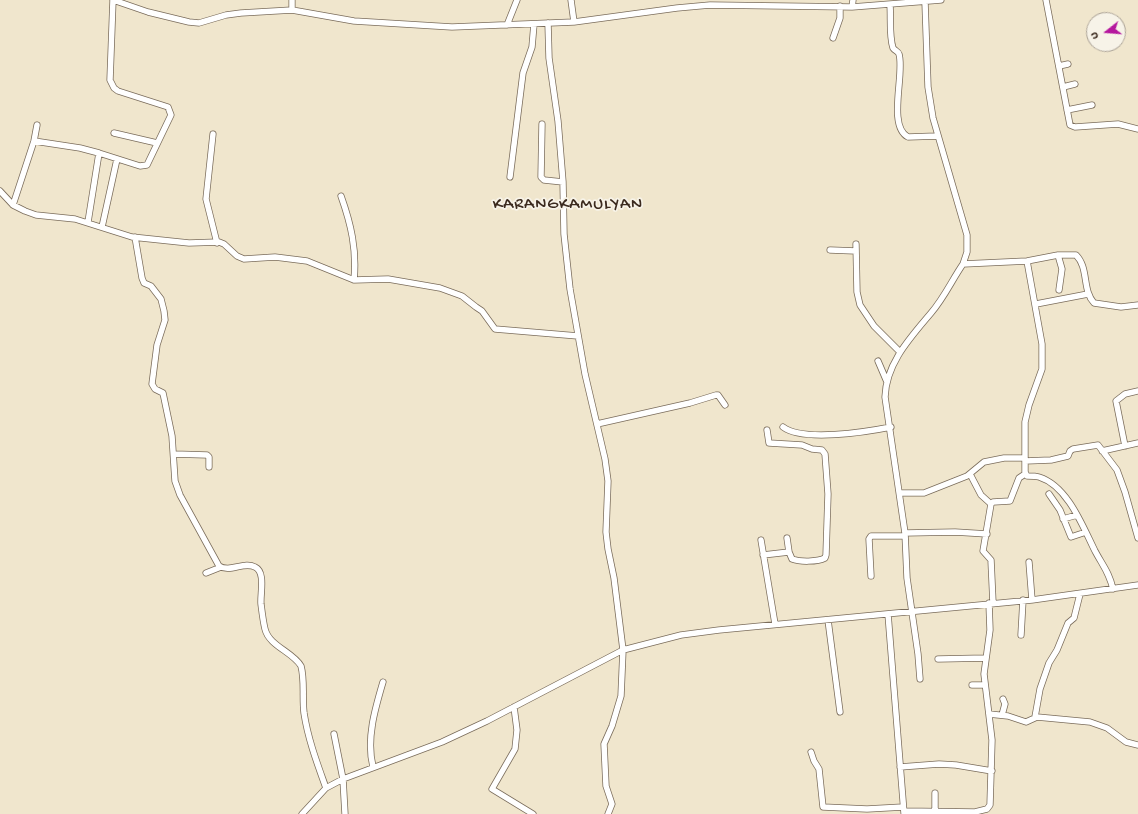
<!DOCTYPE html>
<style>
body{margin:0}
#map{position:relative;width:1138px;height:814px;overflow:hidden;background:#f0e6cd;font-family:"Gochi Hand",sans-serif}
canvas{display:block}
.north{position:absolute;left:1086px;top:12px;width:40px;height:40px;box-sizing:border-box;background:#f7f3e8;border:1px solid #aca397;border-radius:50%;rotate:253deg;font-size:11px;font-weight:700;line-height:16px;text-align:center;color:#3b2a1e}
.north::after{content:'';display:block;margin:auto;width:14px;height:18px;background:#b5179e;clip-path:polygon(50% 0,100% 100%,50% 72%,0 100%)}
</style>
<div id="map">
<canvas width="1138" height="814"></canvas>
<div class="north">U</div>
</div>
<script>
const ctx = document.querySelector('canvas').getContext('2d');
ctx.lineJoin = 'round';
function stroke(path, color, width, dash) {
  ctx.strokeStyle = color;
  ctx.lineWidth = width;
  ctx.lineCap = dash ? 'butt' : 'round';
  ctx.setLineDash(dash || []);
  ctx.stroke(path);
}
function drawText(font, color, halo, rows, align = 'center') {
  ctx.font = font + ' "Gochi Hand",sans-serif';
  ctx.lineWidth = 3.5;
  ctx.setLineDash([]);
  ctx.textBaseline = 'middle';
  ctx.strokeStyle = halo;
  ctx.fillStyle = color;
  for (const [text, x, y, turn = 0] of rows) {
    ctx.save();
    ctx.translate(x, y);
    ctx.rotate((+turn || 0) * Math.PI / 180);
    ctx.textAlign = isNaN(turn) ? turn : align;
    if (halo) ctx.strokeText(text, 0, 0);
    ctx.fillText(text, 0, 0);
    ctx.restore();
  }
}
const minor = new Path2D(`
 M113,0l35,12 41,10 10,1 27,-8 15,-2 51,-3 62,11 98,6 122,-5 103,-14 33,-3 142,2 89,-7
 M292,0v10
 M571,0l3,22
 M1046,0l24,125 5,2 43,-3 20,5
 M925,2l3,85 5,31 34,117v17l-4,12
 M890,5c1,13 -1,31 3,43 2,3 5,3 6,6 6,19 -12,72 9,83l29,-1
 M852,7l1,-7
 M548,23l1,35 9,63 5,61 1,52 6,55 15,85 20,85 3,22 -2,51 2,17 6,29 9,72 -2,46 -9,30 -8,18 2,42 6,18 -4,10
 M507,25l10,-25
 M833,38l7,-20v-12
 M1059,66l9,-2
 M1063,87l12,-3
 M1067,110l25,-5
 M542,124l-1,53 3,3 19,2
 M114,133l43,10
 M213,134l-7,65 11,44
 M34,141l46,7 19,5 -11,69
 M99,153l41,13 7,-1 24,-50 -3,-8 -50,-16 -4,-3 -4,-8 3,-80
 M510,177l13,-104 9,-26 2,-23
 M0,191l13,14 12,6 11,4 39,4 57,18 57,6 30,-1 5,2 13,12 7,3 31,-2 32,4 47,19 34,-1 52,9 22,8 14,11 6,4 13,18 83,7
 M341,196c10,28 16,54 13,84
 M13,205l21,-64 3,-16
 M102,227l15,-68
 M135,237l7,41 2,5 7,3 10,13 3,12 1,9 -8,25 -5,39 3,5 8,4 9,43 3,45 5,14 39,71c11,7 25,-5 36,1 11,5 5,27 6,37 1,8 2,17 4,25 4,17 28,23 36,37 4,15 1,31 3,47 4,26 13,50 22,75
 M856,244l1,48 3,13 14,21 26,26
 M830,250l26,1
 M1058,255l4,14 -3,21
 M1027,261l15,83v25l-13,36 -4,17v50l2,4c4,0 9,0 12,1 29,9 44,50 56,74 8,15 14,21 18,38
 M1036,304l52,-10
 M878,361l9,21
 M597,424l93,-21 26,-8h2l7,10
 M783,427c20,15 83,5 108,0
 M767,430l2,13 33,2 10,4 10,1 3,4 3,40 -2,61 -1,3c-8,4 -25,4 -33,1l-3,-7
 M1125,446l-9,-45 9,-7 13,-3
 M1102,451l36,-8
 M174,454l33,1 2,2v10
 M1025,461l26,-1 17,-4 2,-5 3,-2 25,-4 19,25 8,22 13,46
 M970,474l11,21 10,9
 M900,493h24l43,-17 17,-14 20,-4h21
 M1049,494l11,16 11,27 15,-5
 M1063,519l14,-4
 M905,533l50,-1 32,2
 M761,540l14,84
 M763,555l26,-3 -2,-14
 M1029,562l3,38
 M206,573l15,-6
 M871,576l-2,-37 2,-3h34
 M993,603l-2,-43 -8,-9 8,-47 2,-2 17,-1 9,-23 6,-4
 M888,614l16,199
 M828,620l12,92
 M1021,635l2,-35
 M938,659l48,-1
 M920,679l-2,-25 -11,-76 -2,-45 -20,-136c1,-34 26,-60 46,-84 13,-15 21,-33 32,-49l64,-3 31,-6h18c13,13 6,35 18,48l27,4 17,-2
 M972,685h13
 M514,707l3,23 -2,19 -23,40 41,25
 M989,714l19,2 18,6 11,-5 53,5 17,6 19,14 12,3
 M1002,715l3,-11 -2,-5
 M1035,717l5,-28 9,-26 8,-13 11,-27 6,-5 6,-24
 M334,734l9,45 2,35
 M811,752l3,9 5,8 4,38 44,2 36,-2
 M373,767c-7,-28 2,-58 10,-85
 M900,767l39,-3 17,1 36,6
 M935,810v-17
 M904,811l71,1 12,-3 3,-4 2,-65 -8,-66 6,-44 -1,-27
 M302,814l24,-26 17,-9 99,-37 45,-21 136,-71 58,-15 38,-5 313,-30 106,-15`);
stroke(minor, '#7a6c5b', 7);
stroke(minor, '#fff', 5.5);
ctx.letterSpacing = '1px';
drawText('17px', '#3b2a1e', '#f7f3e8', [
 ["KARANGKAMULYAN",568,205]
]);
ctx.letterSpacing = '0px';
</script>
